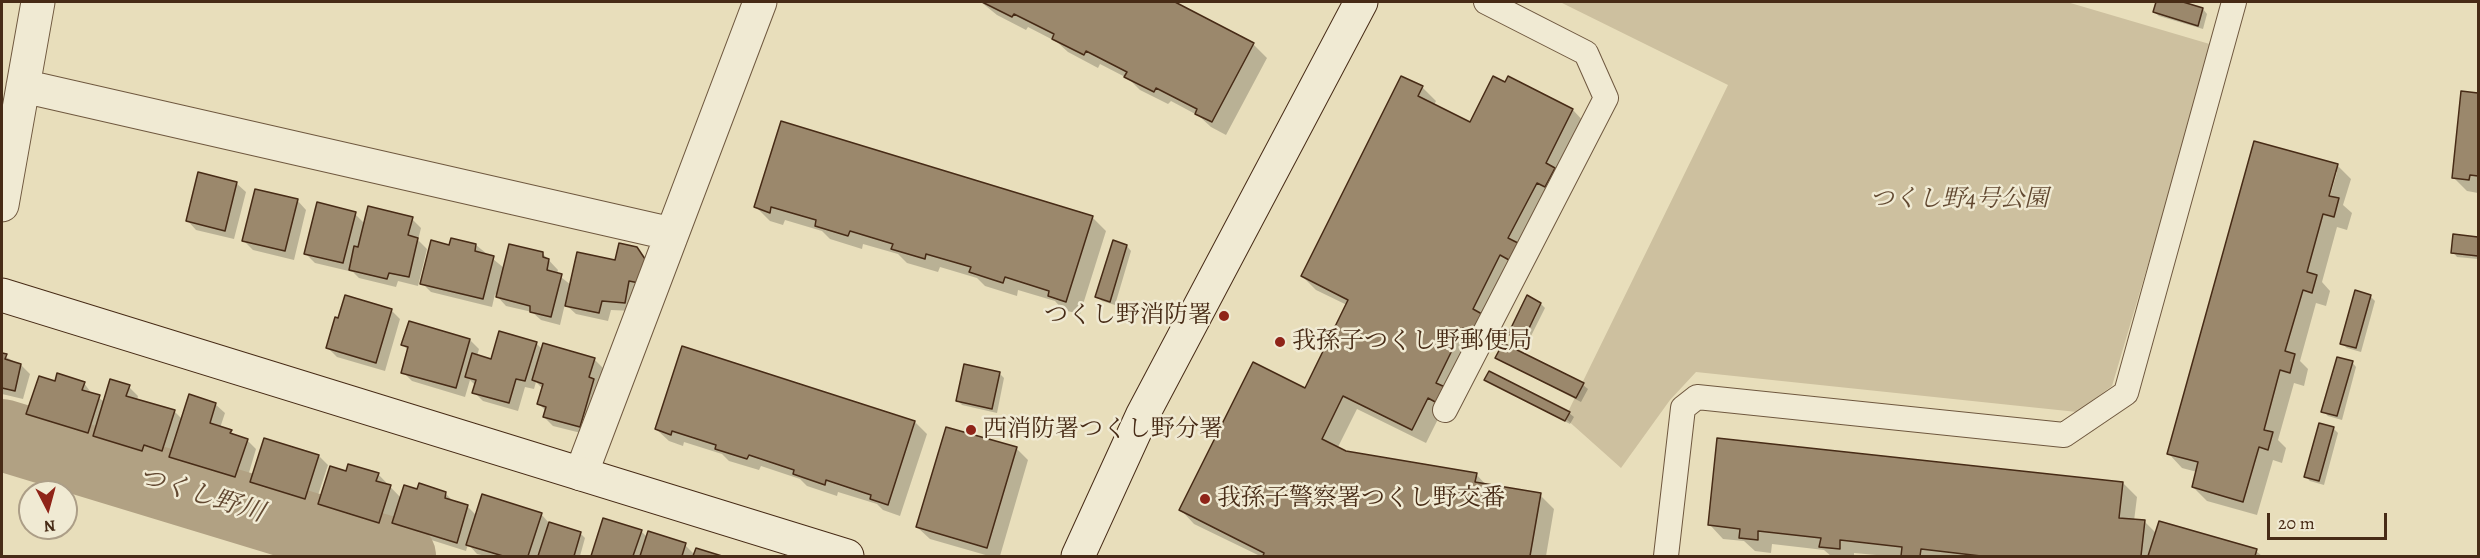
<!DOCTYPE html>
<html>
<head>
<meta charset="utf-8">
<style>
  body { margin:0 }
  #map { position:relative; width:2480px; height:558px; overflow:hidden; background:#e8debb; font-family:Alegreya,serif }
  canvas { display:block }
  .frame { position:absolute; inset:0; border:3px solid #472b16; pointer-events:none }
  .north { position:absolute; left:18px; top:480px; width:60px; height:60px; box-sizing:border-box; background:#f0ead3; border:2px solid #ac9e87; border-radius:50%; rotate:174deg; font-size:16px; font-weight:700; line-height:24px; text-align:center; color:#472b16 }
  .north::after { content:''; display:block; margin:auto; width:21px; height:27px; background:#8f2418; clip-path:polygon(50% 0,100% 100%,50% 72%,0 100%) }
  .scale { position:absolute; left:2267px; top:513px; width:120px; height:27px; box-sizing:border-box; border:3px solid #472b16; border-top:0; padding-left:8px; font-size:18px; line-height:21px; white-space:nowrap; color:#472b16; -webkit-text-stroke:4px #f0ead3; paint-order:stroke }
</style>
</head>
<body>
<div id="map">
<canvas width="2480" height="558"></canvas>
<div class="frame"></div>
<div class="north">N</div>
<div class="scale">20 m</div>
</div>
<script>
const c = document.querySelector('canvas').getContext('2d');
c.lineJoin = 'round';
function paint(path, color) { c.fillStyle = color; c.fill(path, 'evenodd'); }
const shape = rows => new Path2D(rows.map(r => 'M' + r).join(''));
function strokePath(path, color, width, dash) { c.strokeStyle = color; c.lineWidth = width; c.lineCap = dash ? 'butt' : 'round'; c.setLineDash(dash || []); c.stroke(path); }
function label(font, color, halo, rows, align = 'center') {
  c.font = font + ' Alegreya,"Noto Serif JP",serif'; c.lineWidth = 5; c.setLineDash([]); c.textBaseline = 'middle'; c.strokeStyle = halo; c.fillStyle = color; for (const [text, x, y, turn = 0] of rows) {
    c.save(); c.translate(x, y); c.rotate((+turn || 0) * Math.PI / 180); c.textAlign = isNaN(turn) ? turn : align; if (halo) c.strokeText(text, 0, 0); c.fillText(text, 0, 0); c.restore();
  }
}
const green = shape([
  [1560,2,2067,2,2213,45,2112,386,2077,412,1696,372,1670,400,1621,468,1565,418,1728,85]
]);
const shadow = shape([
  [981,2,1171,2,1253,44,1267,58,1226,135,1211,127,1199,116,1171,101,1168,104,1140,90,1129,79,1100,64,1098,68,1068,52,1057,42,1028,27,1026,30,997,15],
  [2157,2,2177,2,2203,9,2207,14,2203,29,2159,16,2154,12],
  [1508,78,1573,110,1586,124,1426,443,1357,409,1337,449,1345,453,1476,474,1487,486,1540,495,1554,509,1546,556,1260,556,1194,524,1181,510,1305,390,1347,305,1316,290,1302,276,1422,87,1436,101,1434,105,1471,124],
  [2462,93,2478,94,2478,193,2467,191,2453,177],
  [782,123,1092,217,1106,231,1080,314,1063,310,1055,301,1018,290,1017,296,985,286,977,278,940,267,938,272,907,263,898,254,863,244,862,249,830,239,822,231,785,220,783,225,770,221,756,207],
  [2337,165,2351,179,2343,205,2352,213,2347,230,2337,227,2322,282,2330,291,2326,306,2316,303,2300,361,2308,369,2304,386,2294,383,2278,440,2286,448,2282,463,2273,460,2257,515,2207,501,2193,487,2197,472,2182,468,2169,454],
  [2334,172,2337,172,2328,203,2325,202],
  [236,183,246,192,234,239,196,230,187,220],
  [297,200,306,210,294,260,253,250,244,241],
  [355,214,365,224,412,219,421,228,418,240,427,249,418,286,398,281,396,287,359,278,353,272,315,263,306,254],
  [2455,235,2478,238,2478,259,2457,257,2453,252],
  [476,245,504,268,543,254,558,270,557,274,571,285,636,249,646,258,633,311,611,310,608,321,576,314,565,304,560,325,541,320,532,312,506,306,495,294,492,307,431,292,422,283,450,247],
  [1127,246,1131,251,1115,305,1102,301,1097,297],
  [2370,296,2375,301,2361,352,2347,348,2342,344],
  [1541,304,1545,308,1527,344,1515,338,1510,333],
  [391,310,400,319,385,371,337,357,328,348],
  [470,340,479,349,477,356,492,361,536,343,543,350,594,359,603,368,589,435,553,426,544,417,546,411,539,404,543,389,536,382,534,389,525,387,518,411,483,401,474,392,476,386,470,380,465,397,412,381,403,372,408,350,403,345],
  [2,355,21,365,30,374,23,399,2,394],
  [1497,358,1583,385,1588,389,1581,402],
  [2352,362,2356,367,2342,420,2328,416,2323,411],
  [965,366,1000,374,1004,378,997,413,962,405,958,401],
  [1485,380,1569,413,1574,417,1570,424],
  [56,383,84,383,92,394,105,402,129,387,138,396,137,400,174,411,182,419,215,404,225,413,220,428,247,440,256,449,245,486,180,466,172,458,153,454,151,459,104,445,98,439,97,441,37,423,28,414],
  [179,459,243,478,242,481,179,462],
  [915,422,927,434,900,516,883,510,877,504,838,492,837,496,807,486,800,479,761,466,759,470,729,461,722,454,684,442,683,446,669,441,656,429],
  [2320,425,2334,429,2338,433,2324,485,2310,481,2305,476],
  [1016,448,1028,460,1000,556,989,556,930,539,917,527],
  [319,456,328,465,314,507,261,491,252,482],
  [347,473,378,474,401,498,418,491,445,493,455,503,468,507,477,516,541,514,550,524,581,534,585,538,580,556,486,556,477,554,468,544,466,551,403,531,392,520,388,532,329,513,320,504],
  [2123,483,2137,497,2134,521,2145,522,2156,533,2256,551,2262,556,1887,556,1854,553,1854,556,1831,556,1824,550,1772,544,1771,553,1755,551,1744,541,1723,539,1710,525],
  [604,520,641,531,648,538,685,545,695,555,697,550,717,556,593,556]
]);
const river = shape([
  [2,435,400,556]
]);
const building = shape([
  [982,2,1175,2,1254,43,1212,122,1195,114,1197,109,1156,88,1154,92,1124,77,1127,72,1086,51,1084,55,1052,39,1054,34,1014,14,1012,17,982,2],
  [2156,2,2183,2,2203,8,2198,26,2153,12,2156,2],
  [1401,76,1423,86,1418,96,1470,122,1493,76,1505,82,1508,76,1573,109,1546,163,1555,168,1545,187,1537,183,1508,238,1518,243,1509,260,1500,255,1473,309,1482,314,1473,333,1463,328,1436,383,1445,387,1437,403,1428,398,1412,430,1343,396,1322,439,1346,451,1477,473,1475,482,1541,493,1530,556,1263,556,1264,553,1179,510,1253,362,1305,388,1348,300,1301,276,1401,76],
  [2461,91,2478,93,2478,176,2470,175,2469,180,2452,178,2461,91],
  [781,121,1093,216,1066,302,1048,296,1049,291,1005,277,1003,283,969,272,971,267,926,254,925,259,891,249,893,244,850,231,848,236,815,226,816,220,771,207,770,213,754,207,781,121],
  [2254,141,2338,164,2329,196,2339,198,2334,217,2323,214,2307,272,2317,275,2312,293,2303,290,2285,351,2295,354,2290,373,2280,370,2264,430,2273,432,2268,450,2259,447,2243,502,2192,487,2198,462,2167,454,2254,141],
  [198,172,237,182,225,231,186,221,198,172],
  [255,189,298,199,285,251,242,241,255,189],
  [317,202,356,212,343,263,304,254,317,202],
  [368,206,413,217,408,235,418,238,409,277,389,273,387,279,349,270,354,246,358,247,368,206],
  [2453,234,2478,237,2478,256,2451,253,2453,234],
  [451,238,476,244,475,251,494,256,483,299,420,284,431,240,449,245,451,238],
  [1113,240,1127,245,1110,302,1095,297,1113,240],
  [619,243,637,247,645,259,639,283,629,281,625,303,602,301,599,313,565,306,577,252,615,260,619,243],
  [509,244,543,252,543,257,549,259,547,270,562,274,551,317,530,312,530,306,496,297,509,244],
  [2355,290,2371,295,2356,348,2340,344,2355,290],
  [345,295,392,309,376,363,326,348,335,317,338,318,345,295],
  [1527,295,1541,303,1523,341,1508,334,1527,295],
  [409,321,470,339,456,388,401,373,408,347,401,345,409,321],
  [499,331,537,342,525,381,516,379,509,403,472,393,476,380,465,377,472,353,491,359,499,331],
  [543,343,595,358,589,377,594,379,580,427,543,417,546,407,537,404,543,384,532,380,543,343],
  [1503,343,1584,383,1576,398,1495,358,1503,343],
  [682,346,915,421,888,505,870,499,871,495,826,480,825,485,793,474,794,470,749,455,747,459,715,449,716,445,672,431,671,435,655,429,682,346],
  [2,353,7,354,5,359,21,364,15,391,2,388,2,353],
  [2337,357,2353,361,2337,416,2321,412,2337,357],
  [964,364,1000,372,992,409,956,401,964,364],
  [1489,371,1570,412,1565,421,1484,380,1489,371],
  [57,373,85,382,82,390,100,395,88,433,26,414,39,376,55,381,57,373],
  [110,379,130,385,126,396,175,410,162,451,144,445,142,451,93,436,110,379],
  [189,394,216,403,210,423,232,430,230,433,248,439,235,477,169,457,189,394],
  [2319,423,2334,427,2319,481,2304,477,2319,423],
  [946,427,1017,447,987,548,916,527,946,427],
  [264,438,319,455,305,499,250,482,264,438],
  [1717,438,2123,482,2119,518,2145,520,2141,556,1981,556,1921,549,1920,556,1901,556,1902,547,1840,540,1840,549,1819,547,1821,538,1758,531,1758,540,1739,538,1740,529,1708,525,1717,438],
  [348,464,379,473,376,481,391,485,379,523,318,504,330,466,346,471,348,464],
  [419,483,446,492,445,498,468,505,457,543,392,523,404,485,417,489,419,483],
  [482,494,542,513,528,556,503,556,466,545,482,494],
  [603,518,642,530,633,556,591,556,603,518],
  [2159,521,2257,549,2255,556,2148,556,2159,521],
  [549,522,581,532,574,556,538,556,549,522],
  [648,531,686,543,682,556,640,556,648,531],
  [696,548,722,556,693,556,696,548]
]);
const lane = shape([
  [1445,410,1606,98,1586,53,1486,2],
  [1666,556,1683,408,1697,397,2064,435,2126,393,2234,2]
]);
const street = shape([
  [23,86,672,234],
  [2,205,38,2],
  [581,474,760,2]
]);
const secondary = shape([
  [2,295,847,556],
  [1078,556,1142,416,1361,2]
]);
const markers = [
  [1224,316,6,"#8f2418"],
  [1280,342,6,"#8f2418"],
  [971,430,6,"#8f2418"],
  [1205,499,6,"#8f2418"]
];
const parkNames = [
  ["つくし野4号公園",1959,200]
];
const poiNames = [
  ["つくし野消防署",1212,316,"right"],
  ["我孫子つくし野郵便局",1292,342],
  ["西消防署つくし野分署",983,430],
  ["我孫子警察署つくし野交番",1217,499]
];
const waterNames = [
  ["つくし野川",201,496,17]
];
paint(green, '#cdc09f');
paint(shadow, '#0003');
strokePath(river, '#b1a183', 72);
paint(building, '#9b886c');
strokePath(building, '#472b16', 1.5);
strokePath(lane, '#6f583f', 26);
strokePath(street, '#6f583f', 35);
strokePath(secondary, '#472b16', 35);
strokePath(lane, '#f0ead3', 24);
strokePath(street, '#f0ead3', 33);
strokePath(secondary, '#f0ead3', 33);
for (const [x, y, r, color] of markers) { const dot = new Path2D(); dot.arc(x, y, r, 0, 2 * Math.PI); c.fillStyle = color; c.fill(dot); strokePath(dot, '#f0ead3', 2); }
label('italic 24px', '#624931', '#f0ead3', parkNames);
label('24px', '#472b16', '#f0ead3', poiNames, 'left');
label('italic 26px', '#624831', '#f0ead3', waterNames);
</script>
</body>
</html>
